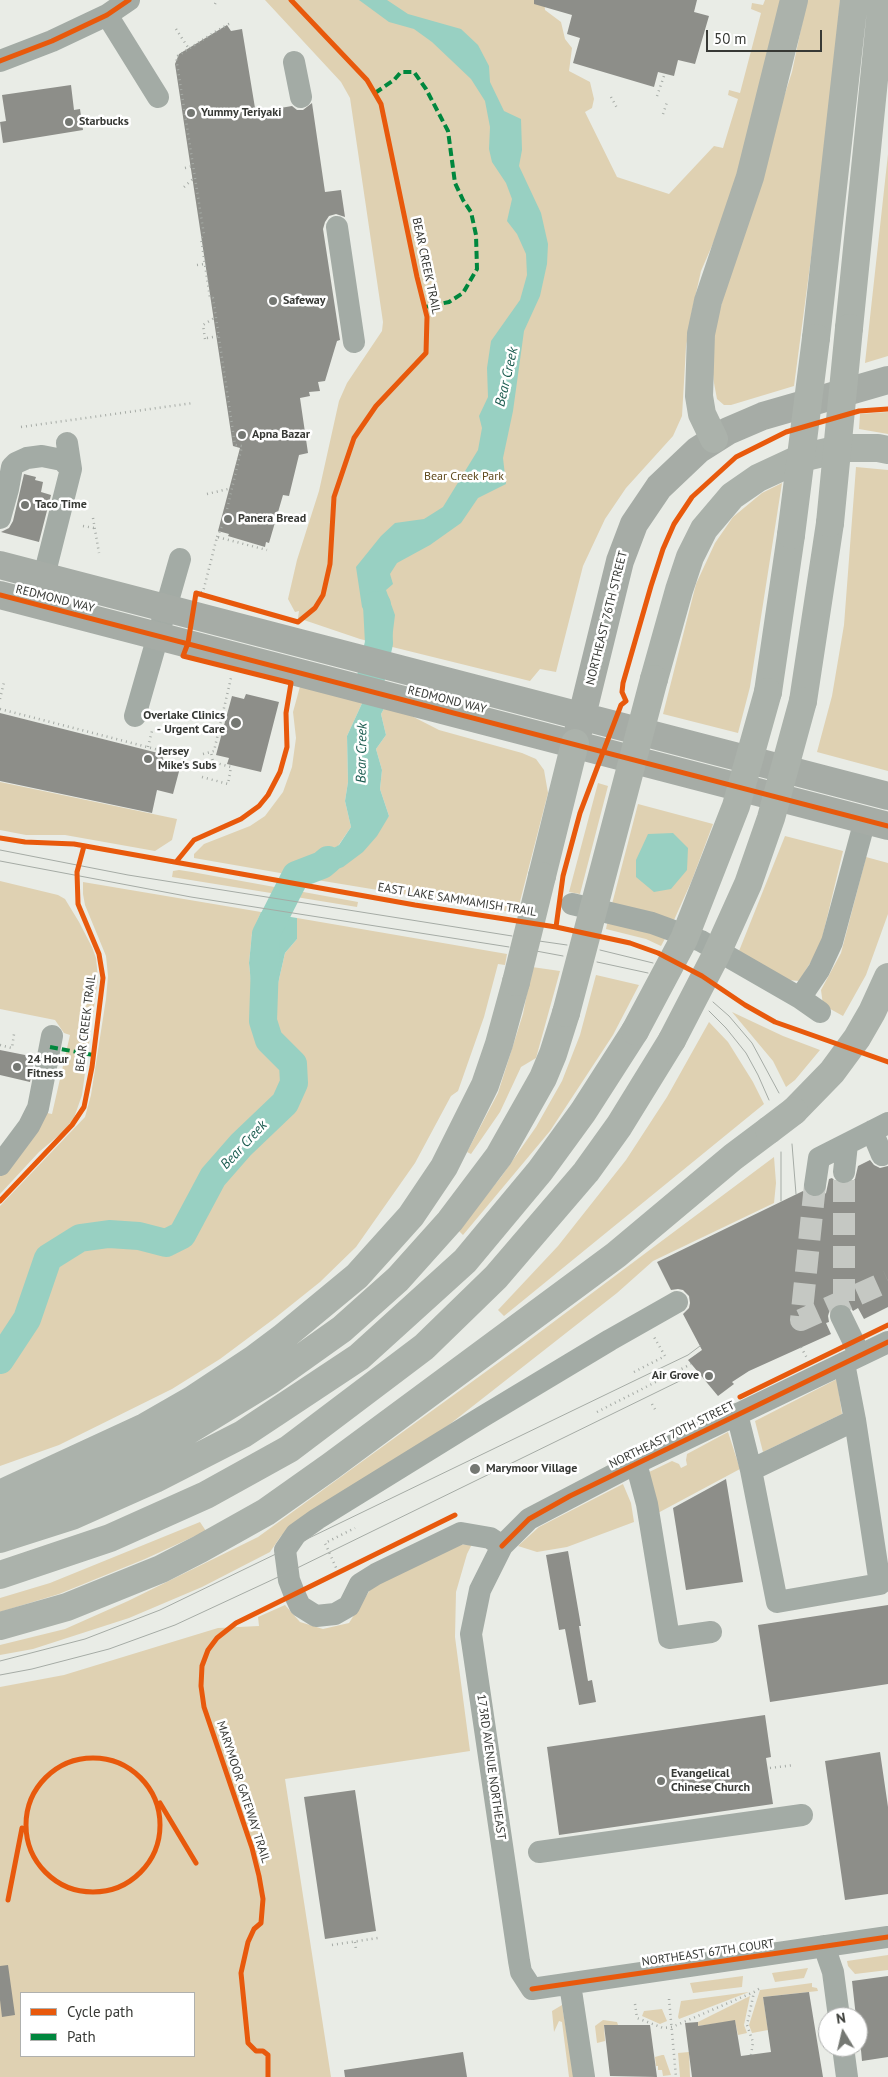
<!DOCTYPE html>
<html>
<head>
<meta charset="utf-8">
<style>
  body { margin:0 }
  #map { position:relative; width:888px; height:2077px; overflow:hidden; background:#e9ece6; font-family:"PT Sans",sans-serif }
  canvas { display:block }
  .legend { position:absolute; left:20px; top:1992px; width:175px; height:65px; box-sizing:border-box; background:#fff; border:1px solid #afb0ae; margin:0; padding:6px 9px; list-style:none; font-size:15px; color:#373935 }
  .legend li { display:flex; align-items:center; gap:10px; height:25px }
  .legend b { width:25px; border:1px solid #afb0ae }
  .north { position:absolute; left:818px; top:2007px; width:50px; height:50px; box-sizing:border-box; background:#fff; border:1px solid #afb0ae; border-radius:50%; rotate:351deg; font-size:14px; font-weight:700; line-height:20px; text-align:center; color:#373935 }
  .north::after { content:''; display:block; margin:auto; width:18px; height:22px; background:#757873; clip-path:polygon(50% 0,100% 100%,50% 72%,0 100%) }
  .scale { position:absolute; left:706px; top:30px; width:116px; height:22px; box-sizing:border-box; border:2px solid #373935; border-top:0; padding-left:6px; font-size:15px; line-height:18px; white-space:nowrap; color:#373935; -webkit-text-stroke:4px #fff; paint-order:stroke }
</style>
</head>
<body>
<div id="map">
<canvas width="888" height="2077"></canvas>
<ul class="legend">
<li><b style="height:6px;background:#e8590c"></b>Cycle path</li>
<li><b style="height:6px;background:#00873e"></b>Path</li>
</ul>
<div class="north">N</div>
<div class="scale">50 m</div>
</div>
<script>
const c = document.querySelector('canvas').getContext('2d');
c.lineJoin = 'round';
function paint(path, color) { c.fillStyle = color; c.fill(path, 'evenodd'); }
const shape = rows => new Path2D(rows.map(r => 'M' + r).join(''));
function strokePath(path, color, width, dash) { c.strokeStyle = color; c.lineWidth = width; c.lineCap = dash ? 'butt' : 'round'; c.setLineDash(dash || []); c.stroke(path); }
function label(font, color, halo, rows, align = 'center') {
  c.font = font + ' "PT Sans",sans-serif'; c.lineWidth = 5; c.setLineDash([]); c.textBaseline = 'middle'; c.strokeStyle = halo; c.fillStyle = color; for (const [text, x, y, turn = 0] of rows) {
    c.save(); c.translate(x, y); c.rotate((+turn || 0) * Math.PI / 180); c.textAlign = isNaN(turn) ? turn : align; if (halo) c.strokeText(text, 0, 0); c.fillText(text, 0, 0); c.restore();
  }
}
const green = shape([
  [265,0,544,0,545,10,561,22,565,39,572,48,569,71,590,82,594,99,592,108,585,112,617,177,669,194,714,146,723,148,738,99,728,95,729,90,740,93,761,13,751,9,752,3,763,5,765,0,784,0,768,77,721,225,701,271,692,311,686,347,682,416,673,436,626,488,605,519,583,566,556,672,540,669,530,681,360,639,298,618,299,611,295,612,288,599,297,560,319,491,339,401,347,383,382,331,383,322,350,98,341,82],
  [807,0,840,0,831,107,794,386,731,405,724,405,717,399,714,383,712,366,715,327,752,195,792,72],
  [888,154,888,356,865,363],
  [888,412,888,434,859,429,860,414],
  [856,467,888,470,888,771,817,752,832,696,844,625],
  [782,483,750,687,738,733,663,714,696,584,715,543,733,517,762,493],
  [301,683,364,699,347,736,348,782,345,801,351,827,338,846,286,874,194,858,194,854,204,844,250,826,265,816,283,792,292,767,296,738,293,712],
  [386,705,394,707,439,730,522,753,536,759,544,770,548,793,517,913,311,879,322,874,389,816,380,789,382,770,376,749,386,735,381,714],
  [0,782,177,819,172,840,155,851,65,835,26,835,0,830],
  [598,783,608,786,580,894,569,892],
  [638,804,713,824,692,880,674,920,612,904],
  [785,836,843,851,820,947,799,981,788,980,739,951],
  [866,857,888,863,888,914,866,975,843,1016,823,1005,821,990,841,953],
  [179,870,192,872,280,888,277,894,172,877,173,871],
  [0,881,58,895,65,899,79,922,92,947,96,958,98,978,82,1095,74,1118,65,1130,39,1152,0,1194,0,1173,42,1112,52,1114,70,1035,64,1033,55,1020,0,1009],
  [83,882,261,912,252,933,249,963,255,1021,271,1014,285,953,297,939,297,918,507,954,505,965,498,964,484,1017,458,1091,451,1096,415,1163,356,1247,320,1282,275,1318,220,1359,172,1389,59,1445,0,1466,0,1206,85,1117,91,1095,106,999,108,976,106,956,85,905,83,894],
  [298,891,358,902,357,907,296,897],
  [608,919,668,933,661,946,646,939,606,929],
  [532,967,560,971,536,1058,521,1067,500,1112,471,1154,467,1152,498,1093,523,1014],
  [596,975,639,985,613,1035,550,1131,463,1235,458,1230,501,1177,536,1127,562,1081,580,1035],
  [732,1012,783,1036,820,1050,795,1080,786,1087,773,1061],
  [709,1022,728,1042,753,1082,764,1104,504,1316,498,1310,558,1246,626,1160,667,1097],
  [774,1157,776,1183,774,1203,653,1261,617,1293,422,1446,281,1536,270,1552,202,1587,129,1618,33,1649,0,1655,0,1645,65,1629,128,1601,258,1537,524,1344],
  [837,1379,842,1414,763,1452,755,1421],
  [728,1432,740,1469,656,1514,645,1474,672,1461,679,1464,681,1468,687,1465,686,1460,687,1454],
  [623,1484,631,1503,634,1522,567,1547,537,1552,518,1546,539,1527],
  [200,1522,206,1531,145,1559,59,1594,0,1612,0,1598,50,1583],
  [472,1544,467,1554,456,1592,455,1637,470,1751,285,1779,331,2077,0,2077,0,1687,64,1675,218,1628,259,1626,258,1617,285,1605,300,1622,323,1629,349,1623,375,1582,454,1545],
  [21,1993,194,1993,194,2056,21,2056],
  [888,1955,888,1970,855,1974,848,1966,847,1961],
  [808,1968,804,1978,775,1982,772,1973],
  [743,1976,742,1987,693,1993,690,1983],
  [812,1983,812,1987,817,1988,818,1991,763,1997,768,2030,752,2033,749,2025,760,1990],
  [749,1992,679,2019,678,2017,681,2001],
  [750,1996,744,2025,747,2033,738,2035,735,2021,698,2026,698,2022],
  [562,2005,574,2077,569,2077,562,2022,559,2021,554,2032,552,2011],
  [662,2009,667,2021,660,2024,642,2016,644,2011],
  [603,2020,617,2022,618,2025,604,2025,605,2041,597,2043,595,2026],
  [689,2052,690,2077,680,2077,678,2053],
  [662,2055,664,2055,671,2075,663,2076,662,2070,658,2070,658,2066,656,2066,655,2057]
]);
const water = shape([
  [359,0,387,0,408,14,461,29,478,45,489,66,490,82,504,111,521,119,522,150,519,166,541,213,548,244,547,264,540,296,524,331,513,411,503,458,506,484,478,498,461,523,430,545,397,563,390,574,393,584,386,590,395,615,391,647,376,643,372,624,362,607,356,567,381,536,395,523,424,519,443,507,478,450,482,428,479,416,488,397,487,368,491,341,520,300,527,275,526,254,517,234,507,221,512,199,506,183,492,162,489,149,490,127,485,101,471,79,432,42,414,29,389,22],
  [364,699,386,705,381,714,386,735,376,749,382,770,380,789,389,816,377,836,363,852,343,867,311,879,286,874,339,845,351,827,345,801,348,782,347,736],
  [673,833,688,848,687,870,671,889,654,892,636,877,636,860,648,834],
  [261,912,297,918,297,939,285,953,271,1014,255,1021,249,963,252,933]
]);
const river = shape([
  [369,686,379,643,377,605],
  [0,1360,27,1319,48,1258,80,1238,109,1234,139,1236,166,1243,182,1235,213,1177,241,1145,285,1103,294,1083,293,1064,269,1040,263,1021,266,934,296,875,322,865,328,860]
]);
const building = shape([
  [534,0,697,0,694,12,709,16,695,64,678,60,674,76,658,72,654,87,573,63,580,38,567,34,572,15,534,4],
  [227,25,231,31,242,29,255,108,262,107,263,111,292,106,297,110,303,110,312,103,325,192,341,190,345,217,336,214,329,216,325,222,323,229,340,340,337,341,325,381,318,382,320,391,309,392,310,396,300,398,308,453,299,455,289,496,283,495,269,543,266,542,265,547,228,536,229,534,218,531,240,448,233,446,175,64,179,54],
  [71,85,74,110,80,109,83,130,3,143,0,122,6,121,2,95],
  [24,474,36,477,35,480,43,482,41,492,51,495,39,542,1,532,9,528,13,521],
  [246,694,279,702,261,772,227,764,229,758,216,755,232,696,244,699],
  [0,713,162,754,163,759,181,764,173,794,157,790,152,813,0,781],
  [0,1050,35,1057,30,1082,0,1075],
  [870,1160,874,1165,880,1168,888,1166,888,1307,864,1319,858,1308,853,1311,849,1305,842,1303,835,1304,830,1309,828,1316,829,1322,826,1323,831,1334,749,1371,732,1382,734,1384,718,1396,688,1360,702,1350,683,1314,689,1308,690,1303,689,1296,683,1290,678,1289,671,1290,657,1262,803,1191,807,1196,813,1198,820,1197,826,1193,829,1179,832,1178,836,1182,842,1185,850,1184,855,1179,858,1166],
  [726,1479,743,1582,686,1590,673,1508],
  [568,1551,581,1626,579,1626,588,1681,592,1680,596,1702,579,1705,565,1629,559,1630,546,1555],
  [888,1605,888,1684,770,1702,758,1625],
  [765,1715,771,1757,766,1758,773,1804,559,1835,547,1747],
  [880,1752,888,1807,888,1894,845,1900,825,1761],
  [355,1790,376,1931,325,1939,304,1797],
  [8,1965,15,2015,2,2017,0,2000,0,1966],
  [888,1976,888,2057,862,2061,858,2017,856,2017,852,1981],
  [809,1992,823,2077,692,2077,685,2023,698,2022,698,2026,735,2020,741,2056,771,2052,763,1997],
  [604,2025,650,2025,657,2077,610,2076],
  [463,2052,467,2077,345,2077,344,2070]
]);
const minorTunnel = shape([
  [815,1185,801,1320,888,1281],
  [844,1301,844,1172]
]);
const path = shape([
  [215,4,217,0],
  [176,29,189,49],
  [657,96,665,73],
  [611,97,617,108],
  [663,114,667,102],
  [185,168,193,166],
  [184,187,193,179],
  [197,265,205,264],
  [207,338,219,336],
  [205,339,203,325,216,317],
  [21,427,193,403],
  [207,494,228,489],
  [93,518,99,553],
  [83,526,94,528],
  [217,537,224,522,242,446,235,445,213,298,210,298,201,238,204,235,176,57,218,30,229,24,231,24],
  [196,593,203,592,217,537,267,550],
  [0,699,4,682],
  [0,709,182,756,186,763,188,761],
  [148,747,152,731],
  [203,754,214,751,231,678],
  [202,777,228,784,231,767,213,762,211,752],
  [0,1045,12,1048,14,1034],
  [801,1347,808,1360],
  [634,1372,665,1356,654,1337],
  [652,1404,656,1411],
  [597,1412,691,1364],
  [338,1572,325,1543,355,1528],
  [770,1768,794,1765],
  [355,1942,356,1950],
  [332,1945,378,1938],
  [669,1999,676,2077],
  [635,2004,637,2018,663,2028,672,2027,754,1992,762,1987],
  [751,2055,753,2042,747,2025,754,1992]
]);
const minor = shape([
  [107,15,158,97],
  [0,61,52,41,107,15,129,0],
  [294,62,301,97],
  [337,227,354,342],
  [0,518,8,489,12,467,16,463,27,458,42,456,62,460,71,469],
  [44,576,71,469,67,443],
  [135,716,180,559],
  [572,904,652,923,701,941,800,998,820,1012],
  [800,998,819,970,832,942,865,820],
  [872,1131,882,1155],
  [0,1165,29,1126,38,1108,52,1036],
  [844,1172,847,1144],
  [815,1185,819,1158,888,1123],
  [841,1316,860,1355],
  [888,1342,636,1463,529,1519,502,1546,480,1590,471,1634,519,1961,521,1972,532,1989,888,1937],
  [737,1414,751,1470,777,1602,880,1584,855,1420,844,1363],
  [636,1463,647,1504,669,1638,711,1632],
  [751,1470,855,1420],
  [502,1546,490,1538,461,1533,376,1574,360,1584,349,1606,335,1614,316,1616,300,1606,294,1593,289,1580,285,1550,296,1534,317,1519,482,1417,610,1340,677,1302],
  [539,1852,802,1815],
  [824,1946,833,1972,839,2017],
  [570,1984,584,2077],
  [843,2047,847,2077]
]);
const major = shape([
  [0,565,888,796],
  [0,595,888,826],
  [578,732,620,561,634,524,659,487,698,450,728,431,763,416,888,380]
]);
const highway = shape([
  [849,328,882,0],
  [816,338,854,0],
  [714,439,702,414,699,396,701,334,708,301,750,177,794,0],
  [654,679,679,590,690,557,704,529,732,496,758,478,801,458,844,448,878,448,888,450],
  [768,692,791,535],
  [803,701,830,523],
  [542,876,575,743],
  [794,1111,832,1072,857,1038,872,1012,888,977],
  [0,1494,145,1427,192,1400,254,1359,282,1338,357,1276,411,1216,444,1167,485,1085,499,1044,516,982],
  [0,1514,77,1485,171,1441,269,1381,342,1329,398,1279,450,1221,499,1156,543,1078,553,1054,566,1013],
  [0,1539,72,1516,155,1479,243,1434,359,1357,465,1261,540,1171,583,1112,635,1031],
  [0,1575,110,1538,206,1495,289,1449,424,1347,496,1277,586,1172,619,1126,672,1040],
  [0,1626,67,1607,161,1569,200,1549,266,1512,331,1466,616,1255,733,1157,769,1130]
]);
const tram = shape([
  [0,850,128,875,512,936],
  [0,861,191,897,509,947],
  [539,941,567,945],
  [600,950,653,963],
  [536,951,563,956],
  [597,962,648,973],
  [713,1002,729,1016,752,1043,779,1093],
  [709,1011,726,1028,746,1053,758,1075,769,1100],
  [792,1144,796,1194],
  [781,1152,781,1201],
  [0,1661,85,1639,160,1610,638,1379,688,1355,700,1346],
  [0,1675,32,1669,109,1649,175,1625,289,1572,698,1372]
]);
const highwayBridge = shape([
  [830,523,849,328],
  [791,535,816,338],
  [516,982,542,876],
  [566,1013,654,679],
  [635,1031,684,939,736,806,768,692],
  [672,1040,716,955,748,884,771,818,803,701],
  [769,1130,794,1111]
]);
const quiet = shape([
  [375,93,394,80,401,72,414,72,426,89,448,131,455,183,463,200,471,212,476,235,477,269,463,293,449,302,425,307],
  [50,1047,93,1055]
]);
const cycleway = shape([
  [0,61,52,41,107,15,129,0],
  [0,595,888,826],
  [0,838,25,842,74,844,415,905,556,927,630,943,658,953,702,976,745,1005,775,1022,888,1062],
  [176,862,194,840,241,819,259,806,268,795,280,772,287,747,286,713,291,683,183,656,188,643,196,593,298,622,315,608,323,595,330,564,334,497,354,438,376,406,426,353,427,317,417,277,381,104,367,80,291,0],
  [556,927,563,876,580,813,621,705,626,701,622,692,623,683,651,586,663,549,674,524,692,497,736,457,786,432,859,411,888,409],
  [0,1201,72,1125,84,1107,92,1067,103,978,99,954,78,904,77,872,84,846],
  [740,1397,888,1325],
  [502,1546,529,1519,570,1496,888,1342],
  '26 1825a67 67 0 1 1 134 0a67 67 0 1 1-134 0Z',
  [160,1803,196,1863],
  [8,1900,22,1828],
  [532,1989,888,1937],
  [268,2077,268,2055,263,2051,256,2051,248,2043,241,1973,248,1942,254,1929,261,1923,263,1899,259,1876,252,1848,204,1707,201,1686,202,1666,208,1650,217,1638,236,1623,455,1515]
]);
const markers = [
  [191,113,5,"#757873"],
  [69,122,5,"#757873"],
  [273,301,5,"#757873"],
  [242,435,5,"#757873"],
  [25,505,5,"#757873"],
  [228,519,5,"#757873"],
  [236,723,6,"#757873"],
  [148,759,5,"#757873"],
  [17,1067,5,"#757873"],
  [709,1376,5,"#757873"],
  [475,1469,6,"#757873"],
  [661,1781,5,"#757873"]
];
const poiNames = [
  ["Yummy Teriyaki",201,113],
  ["Starbucks",79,122],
  ["Safeway",283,301],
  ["Apna Bazar",252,435],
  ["Taco Time",35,505],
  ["Panera Bread",238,519],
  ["Overlake Clinics",225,716,"right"],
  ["- Urgent Care",225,730,"right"],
  ["Jersey",158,752],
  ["Mike's Subs",158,766],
  ["24 Hour",27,1060],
  ["Fitness",27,1074],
  ["Air Grove",699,1376,"right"],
  ["Marymoor Village",486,1469],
  ["Evangelical",671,1774],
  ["Chinese Church",671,1788]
];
const streetNames = [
  ["BEAR CREEK TRAIL",426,266,78],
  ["REDMOND WAY",55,599,14],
  ["NORTHEAST 76TH STREET",607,618,-76],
  ["REDMOND WAY",447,700,14],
  ["EAST LAKE SAMMAMISH TRAIL",457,900,9],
  ["BEAR CREEK TRAIL",86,1023,-83],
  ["NORTHEAST 70TH STREET",672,1435,-26],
  ["173RD AVENUE NORTHEAST",491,1767,82],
  ["MARYMOOR GATEWAY TRAIL",243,1792,72],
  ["NORTHEAST 67TH COURT",708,1953,-8]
];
const parkNames = [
  ["Bear Creek Park",464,477]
];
const waterNames = [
  ["Bear Creek",507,377,-77],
  ["Bear Creek",362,753,-89],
  ["Bear Creek",244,1145,-47]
];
paint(green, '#dfd1b2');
paint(water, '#98d0c2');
strokePath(river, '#98d0c2', 28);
paint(building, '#8d8e89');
strokePath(minorTunnel, '#c5c8c3', 22, [22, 11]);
strokePath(path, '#a6aba6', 2.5, [1, 4]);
strokePath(minor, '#a3aba5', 22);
strokePath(major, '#a6aca6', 28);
strokePath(highway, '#abb2ab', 28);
strokePath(tram, '#a5aba5', 1);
strokePath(highwayBridge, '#abb2ab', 28);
strokePath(quiet, '#00873e', 4, [8, 4]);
strokePath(cycleway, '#e8590c', 5);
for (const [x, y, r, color] of markers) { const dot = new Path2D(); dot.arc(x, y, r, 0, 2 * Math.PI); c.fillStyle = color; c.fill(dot); strokePath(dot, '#fff', 2); }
label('bold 12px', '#373935', '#fff', poiNames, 'left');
label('12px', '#373935', '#fff', streetNames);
label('12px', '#5f4a1d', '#fff', parkNames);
label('italic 14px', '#1c5c50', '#fff', waterNames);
</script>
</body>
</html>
